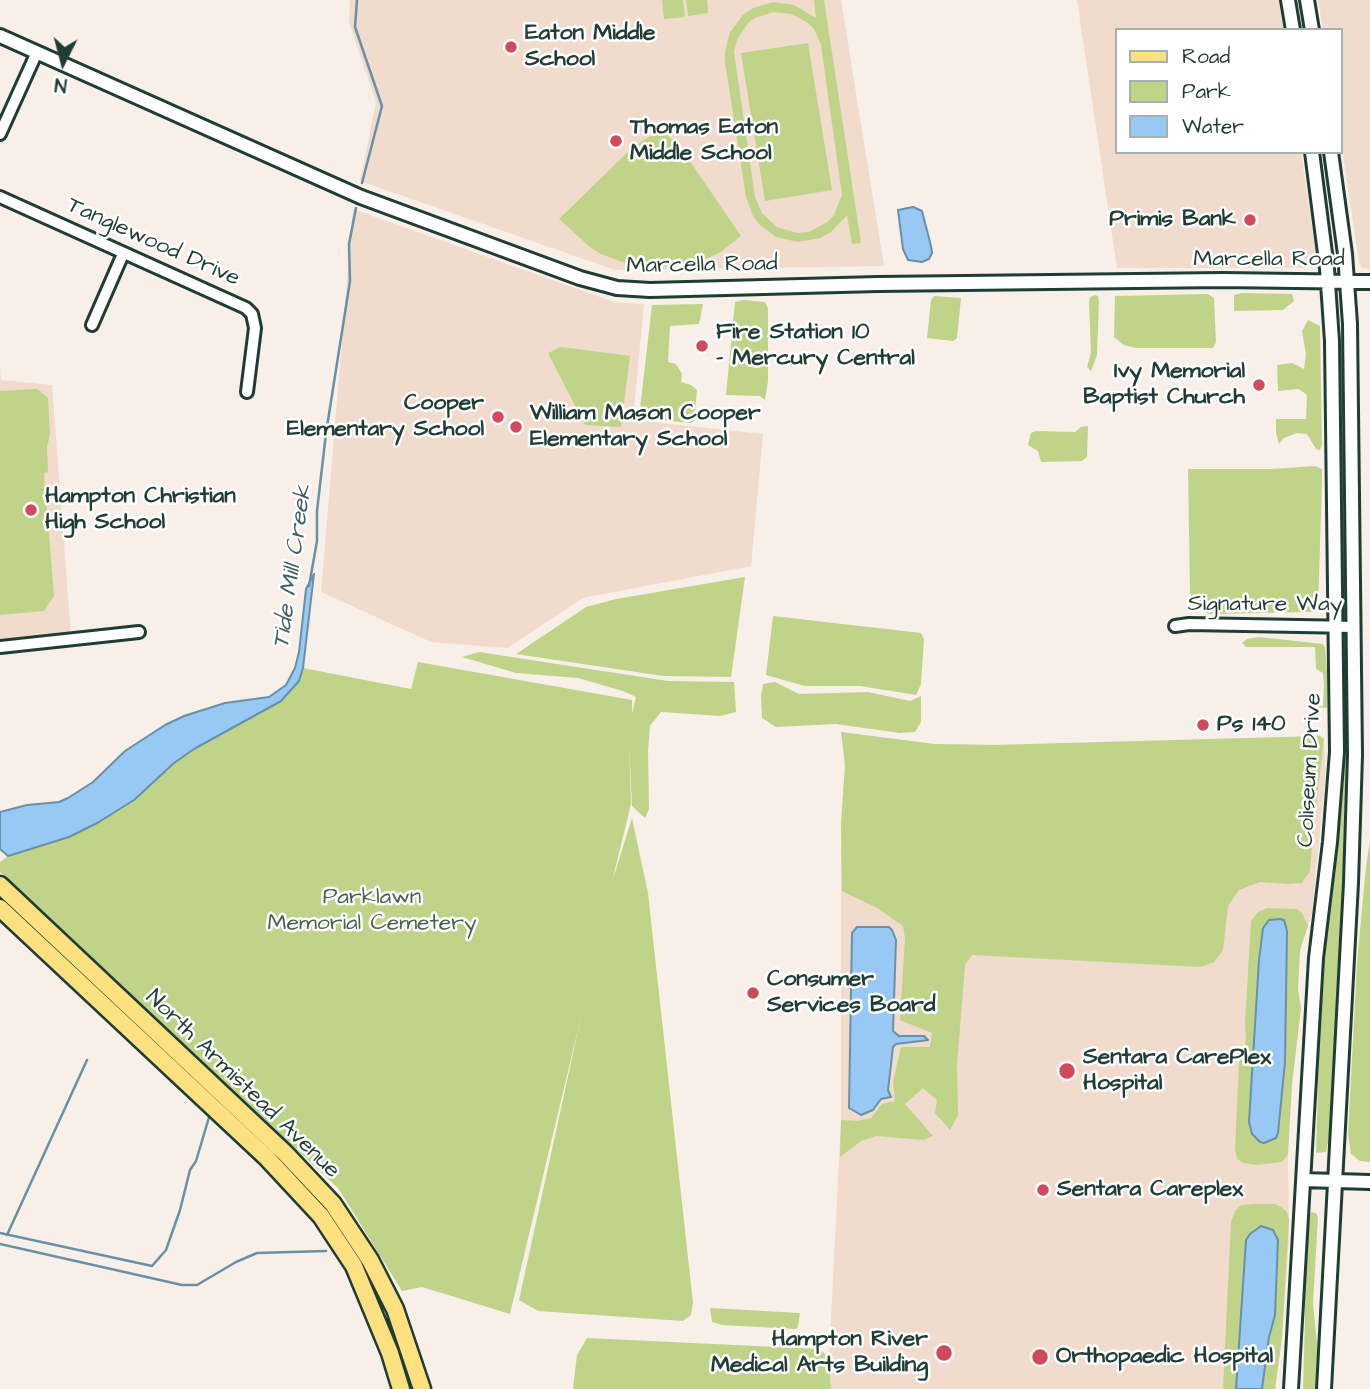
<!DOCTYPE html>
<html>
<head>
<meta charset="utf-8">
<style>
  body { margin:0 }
  #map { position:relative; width:1370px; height:1389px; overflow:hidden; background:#f8efe8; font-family:"Architects Daughter",sans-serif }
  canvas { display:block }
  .legend { position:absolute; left:1115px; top:28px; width:228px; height:126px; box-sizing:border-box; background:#fff; border:2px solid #a5b1ae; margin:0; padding:9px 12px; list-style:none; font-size:21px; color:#1f3d34 }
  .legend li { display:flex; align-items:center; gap:14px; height:35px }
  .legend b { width:35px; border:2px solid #a5b1ae }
  .north { position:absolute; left:28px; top:28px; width:70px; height:70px; -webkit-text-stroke:5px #fff; paint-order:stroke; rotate:186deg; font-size:19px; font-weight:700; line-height:28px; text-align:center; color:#1f3d34 }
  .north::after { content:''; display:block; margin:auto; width:24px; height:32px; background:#1f3d34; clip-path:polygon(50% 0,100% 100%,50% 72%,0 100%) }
</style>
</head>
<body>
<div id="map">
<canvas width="1370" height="1389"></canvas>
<ul class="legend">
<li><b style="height:9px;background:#fde080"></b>Road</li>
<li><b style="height:19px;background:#bfd489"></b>Park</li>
<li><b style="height:19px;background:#98c8f4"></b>Water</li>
</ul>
<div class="north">N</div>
</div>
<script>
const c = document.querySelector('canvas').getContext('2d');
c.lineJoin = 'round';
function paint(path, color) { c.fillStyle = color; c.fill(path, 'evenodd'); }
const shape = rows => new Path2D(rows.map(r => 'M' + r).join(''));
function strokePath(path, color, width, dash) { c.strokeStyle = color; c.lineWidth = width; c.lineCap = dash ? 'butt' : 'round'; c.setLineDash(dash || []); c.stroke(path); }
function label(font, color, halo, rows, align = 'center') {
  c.font = font + ' "Architects Daughter",sans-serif'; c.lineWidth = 5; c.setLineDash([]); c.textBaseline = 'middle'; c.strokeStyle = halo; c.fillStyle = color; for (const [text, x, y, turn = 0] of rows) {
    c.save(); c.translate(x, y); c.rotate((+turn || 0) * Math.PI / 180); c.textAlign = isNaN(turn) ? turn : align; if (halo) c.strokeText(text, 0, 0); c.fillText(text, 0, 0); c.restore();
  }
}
const built = shape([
  [350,0,841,0,884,266,615,270,360,181,376,102,349,22],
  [1077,0,1279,0,1283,30,1116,30,1116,152,1301,152,1316,255,1305,268,1117,268],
  [1318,0,1370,0,1370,269,1362,268,1359,262,1340,135,1340,30,1323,30],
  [353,209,614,302,644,304,633,420,763,434,751,566,583,598,507,648,431,642,321,592],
  [0,367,1,380,52,385,71,636,0,642],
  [841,732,934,744,995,745,1320,736,1324,739,1326,770,1312,913,1300,950,1298,966,1298,990,1301,1008,1292,1084,1288,1154,1289,1239,1282,1337,1275,1389,831,1389,829,1358,841,1120,841,824,845,765]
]);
const green = shape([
  [662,0,683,0,685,17,664,19],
  [686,0,707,0,708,13,688,16],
  [814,0,824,0,861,243,852,244,847,215,831,232,820,238,798,242,776,237,759,224,753,216,746,197,725,62,725,52,730,32,743,15,753,8,773,2,794,5,816,18],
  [773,12,791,14,808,23,814,29,821,45,842,195,834,215,827,222,809,232,797,233,777,227,762,213,755,197,734,52,737,40,748,23,755,18],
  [808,43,832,190,765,201,741,53],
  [659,131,666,133,687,157,741,236,721,252,697,263,657,267,625,263,601,254,590,247,559,219,633,147],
  [1242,293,1292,294,1294,301,1283,310,1234,311,1234,295],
  [1208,294,1214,298,1216,342,1213,348,1136,348,1124,345,1114,337,1115,296],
  [1095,295,1098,296,1099,301,1097,355,1091,371,1087,367,1091,353,1089,302,1090,297],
  [934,296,961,298,957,338,953,341,927,338,931,300],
  [743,300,765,302,768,308,768,381,765,400,760,396,726,395,735,302],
  [703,304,699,324,670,326,668,362,676,364,682,374,681,382,691,385,697,390,694,421,691,423,639,418,652,305],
  [1308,320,1320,326,1322,445,1320,450,1316,449,1307,434,1297,433,1284,438,1279,444,1276,433,1276,419,1306,419,1307,395,1299,389,1278,391,1277,365,1292,363,1304,369,1306,354,1302,331],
  [561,347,630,356,621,427,585,425,548,353],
  [37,389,48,398,50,434,47,447,48,472,44,473,54,596,44,611,0,615,0,391],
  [1088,426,1087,457,1082,461,1041,462,1038,451,1028,445,1031,433,1036,431,1075,432,1081,427],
  [1315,466,1322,469,1322,482,1318,610,1314,612,1208,614,1198,608,1190,593,1188,469,1272,469],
  [745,577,731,677,663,676,516,654,586,607,616,599],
  [773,616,921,633,924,639,921,684,916,695,860,686,805,686,766,675],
  [1259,637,1323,644,1325,648,1327,672,1327,708,1316,707,1323,706,1324,684,1323,673,1316,669,1315,647,1246,647,1242,643,1247,639],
  [479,652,668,681,734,682,736,712,720,716,661,712,650,726,648,751,649,809,645,818,632,806,629,742,631,804,612,882,632,818,648,893,693,1303,691,1315,683,1321,538,1311,519,1300,581,1017,510,1314,422,1287,402,1291,338,1188,0,872,0,862,8,856,69,837,121,809,174,763,194,749,281,701,299,681,303,668,411,689,418,662,632,700,632,713,636,697,623,691,578,678,516,673,462,657],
  [775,682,799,694,868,692,910,701,921,696,921,722,915,732,900,733,836,724,776,727,762,718,761,696,763,684],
  [1343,701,1348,726,1349,770,1329,1137,1326,1152,1316,1153,1321,981,1343,786],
  [841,732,934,744,995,745,1320,736,1324,739,1314,822,1310,871,1302,883,1288,884,1260,882,1239,890,1228,906,1223,950,1214,962,1200,967,972,955,965,965,957,1065,958,1115,950,1130,935,1113,937,1100,923,1088,905,1104,933,1136,924,1140,876,1136,861,1141,840,1157,841,1120,857,1121,871,1118,882,1104,895,1101,893,1082,901,1047,930,1047,932,1033,900,1020,905,938,903,926,877,908,842,891,841,824,845,765],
  [1370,841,1370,1162,1360,1161,1351,1154,1348,1135,1357,963,1366,866],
  [1267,908,1297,909,1302,913,1308,926,1300,950,1298,990,1301,1008,1292,1084,1288,1154,1282,1162,1256,1165,1244,1163,1237,1159,1235,1149,1239,1064,1246,1040,1245,1023,1251,921,1258,912],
  [1287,931,1285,1062,1280,1123,1249,1122,1257,994],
  [1255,1204,1275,1204,1281,1207,1287,1212,1289,1220,1282,1337,1275,1389,1262,1389,1269,1337,1275,1315,1278,1254,1246,1240,1236,1389,1223,1389,1231,1222,1235,1211,1241,1205],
  [1311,1212,1316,1213,1318,1217,1313,1304,1319,1363,1318,1389,1303,1389,1305,1318,1304,1264,1307,1229],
  [710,1308,800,1313,798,1327,796,1329,722,1325,712,1322],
  [587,1338,820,1349,829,1358,831,1389,573,1389,577,1355]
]);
const water = shape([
  [913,207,922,211,931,246,932,253,929,259,922,262,908,260,903,249,898,210,913,207],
  [314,574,303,668,299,681,281,701,194,749,174,763,134,800,99,822,69,837,8,856,0,849,0,812,27,805,59,802,68,798,93,782,125,751,165,725,184,716,225,703,269,697,286,685,295,668,299,652,306,589,314,574],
  [1280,919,1284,920,1287,931,1285,1062,1278,1133,1276,1138,1264,1143,1260,1142,1252,1134,1249,1122,1259,960,1263,928,1269,920,1280,919],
  [857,927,889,927,892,930,896,940,893,1031,899,1036,924,1036,928,1040,896,1044,893,1047,888,1090,891,1097,881,1099,873,1110,861,1115,849,1108,852,933,857,927],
  [1261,1226,1273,1230,1278,1240,1275,1315,1269,1337,1262,1389,1236,1389,1246,1240,1250,1234,1261,1226]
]);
const stream = shape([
  [357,0,355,27,382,106,362,183],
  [309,586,317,541,317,511,326,433,350,281,349,244,356,208],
  [0,1233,152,1266,166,1250,180,1210,190,1170,196,1161,210,1114],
  [7,1235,87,1060],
  [0,1244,182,1285,197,1285,236,1262,257,1253,326,1251]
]);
const minor = shape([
  [0,134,37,52],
  [0,197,246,308,252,314,255,328,247,392],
  [92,325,123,254],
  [1175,626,1189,624,1354,627],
  [0,647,139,632]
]);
const tertiary = shape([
  [1288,0,1293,30],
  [1307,0,1312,30],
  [0,36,361,197,580,278,617,288,650,290,878,284,1223,280,1370,282],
  [1303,1180,1370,1182],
  [1291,1389,1316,958,1330,842,1337,752,1332,341,1327,269,1312,152],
  [1324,1389,1351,883,1355,755,1350,324,1345,254,1331,152]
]);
const primary = shape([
  [0,885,285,1153,333,1204,370,1260,395,1309,422,1389],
  [0,908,267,1158,321,1216,354,1266,390,1353,401,1389]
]);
const markers = [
  [511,47,7,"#d1495b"],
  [616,141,7,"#d1495b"],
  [1250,220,7,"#d1495b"],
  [702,346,7,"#d1495b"],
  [1259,385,7,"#d1495b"],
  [498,417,7,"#d1495b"],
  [516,427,7,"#d1495b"],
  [31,510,7,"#d1495b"],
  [1203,725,7,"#d1495b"],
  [753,993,7,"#d1495b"],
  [1067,1071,9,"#d1495b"],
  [1043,1190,7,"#d1495b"],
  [944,1353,9,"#d1495b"],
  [1040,1357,9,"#d1495b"]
];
const poiNames = [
  ["Eaton Middle",525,34],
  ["School",525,60],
  ["Thomas Eaton",630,128],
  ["Middle School",630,154],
  ["Primis Bank",1236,220,"right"],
  ["Fire Station 10",716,333],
  ["- Mercury Central",716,359],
  ["Ivy Memorial",1245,372,"right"],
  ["Baptist Church",1245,398,"right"],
  ["Cooper",484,404,"right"],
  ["Elementary School",484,430,"right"],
  ["William Mason Cooper",530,414],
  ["Elementary School",530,440],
  ["Hampton Christian",45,497],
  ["High School",45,523],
  ["Ps 140",1217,725],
  ["Consumer",767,980],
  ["Services Board",767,1006],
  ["Sentara CarePlex",1083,1058],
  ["Hospital",1083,1084],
  ["Sentara Careplex",1057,1190],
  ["Hampton River",928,1340,"right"],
  ["Medical Arts Building",928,1366,"right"],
  ["Orthopaedic Hospital",1056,1357]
];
const streetNames = [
  ["Tanglewood Drive",153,243,24],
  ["Marcella Road",1269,260],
  ["Marcella Road",702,266,-1],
  ["Signature Way",1265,605],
  ["Coliseum Drive",1311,770,-87],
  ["North Armistead Avenue",242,1085,44]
];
const parkNames = [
  ["Parklawn",372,898],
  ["Memorial Cemetery",372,924]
];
const waterNames = [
  ["Tide Mill Creek",294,567,-82]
];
paint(built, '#f0dbcd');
paint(green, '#bfd489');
paint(water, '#98c8f4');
strokePath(water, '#6890a7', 2);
strokePath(stream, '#6890a7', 2.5);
strokePath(minor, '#1f3d34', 16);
strokePath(tertiary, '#1f3d34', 18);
strokePath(primary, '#1f3d34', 21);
strokePath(minor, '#fff', 10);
strokePath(tertiary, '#fff', 12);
strokePath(primary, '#fde080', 16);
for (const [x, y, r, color] of markers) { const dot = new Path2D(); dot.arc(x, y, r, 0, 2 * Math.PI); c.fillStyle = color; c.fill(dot); strokePath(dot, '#fff', 2.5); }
label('bold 23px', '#1f3d34', '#fff', poiNames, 'left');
label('23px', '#1f3d34', '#fff', streetNames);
label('23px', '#476349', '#fff', parkNames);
label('italic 24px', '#3d6064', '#fff', waterNames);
</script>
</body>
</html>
